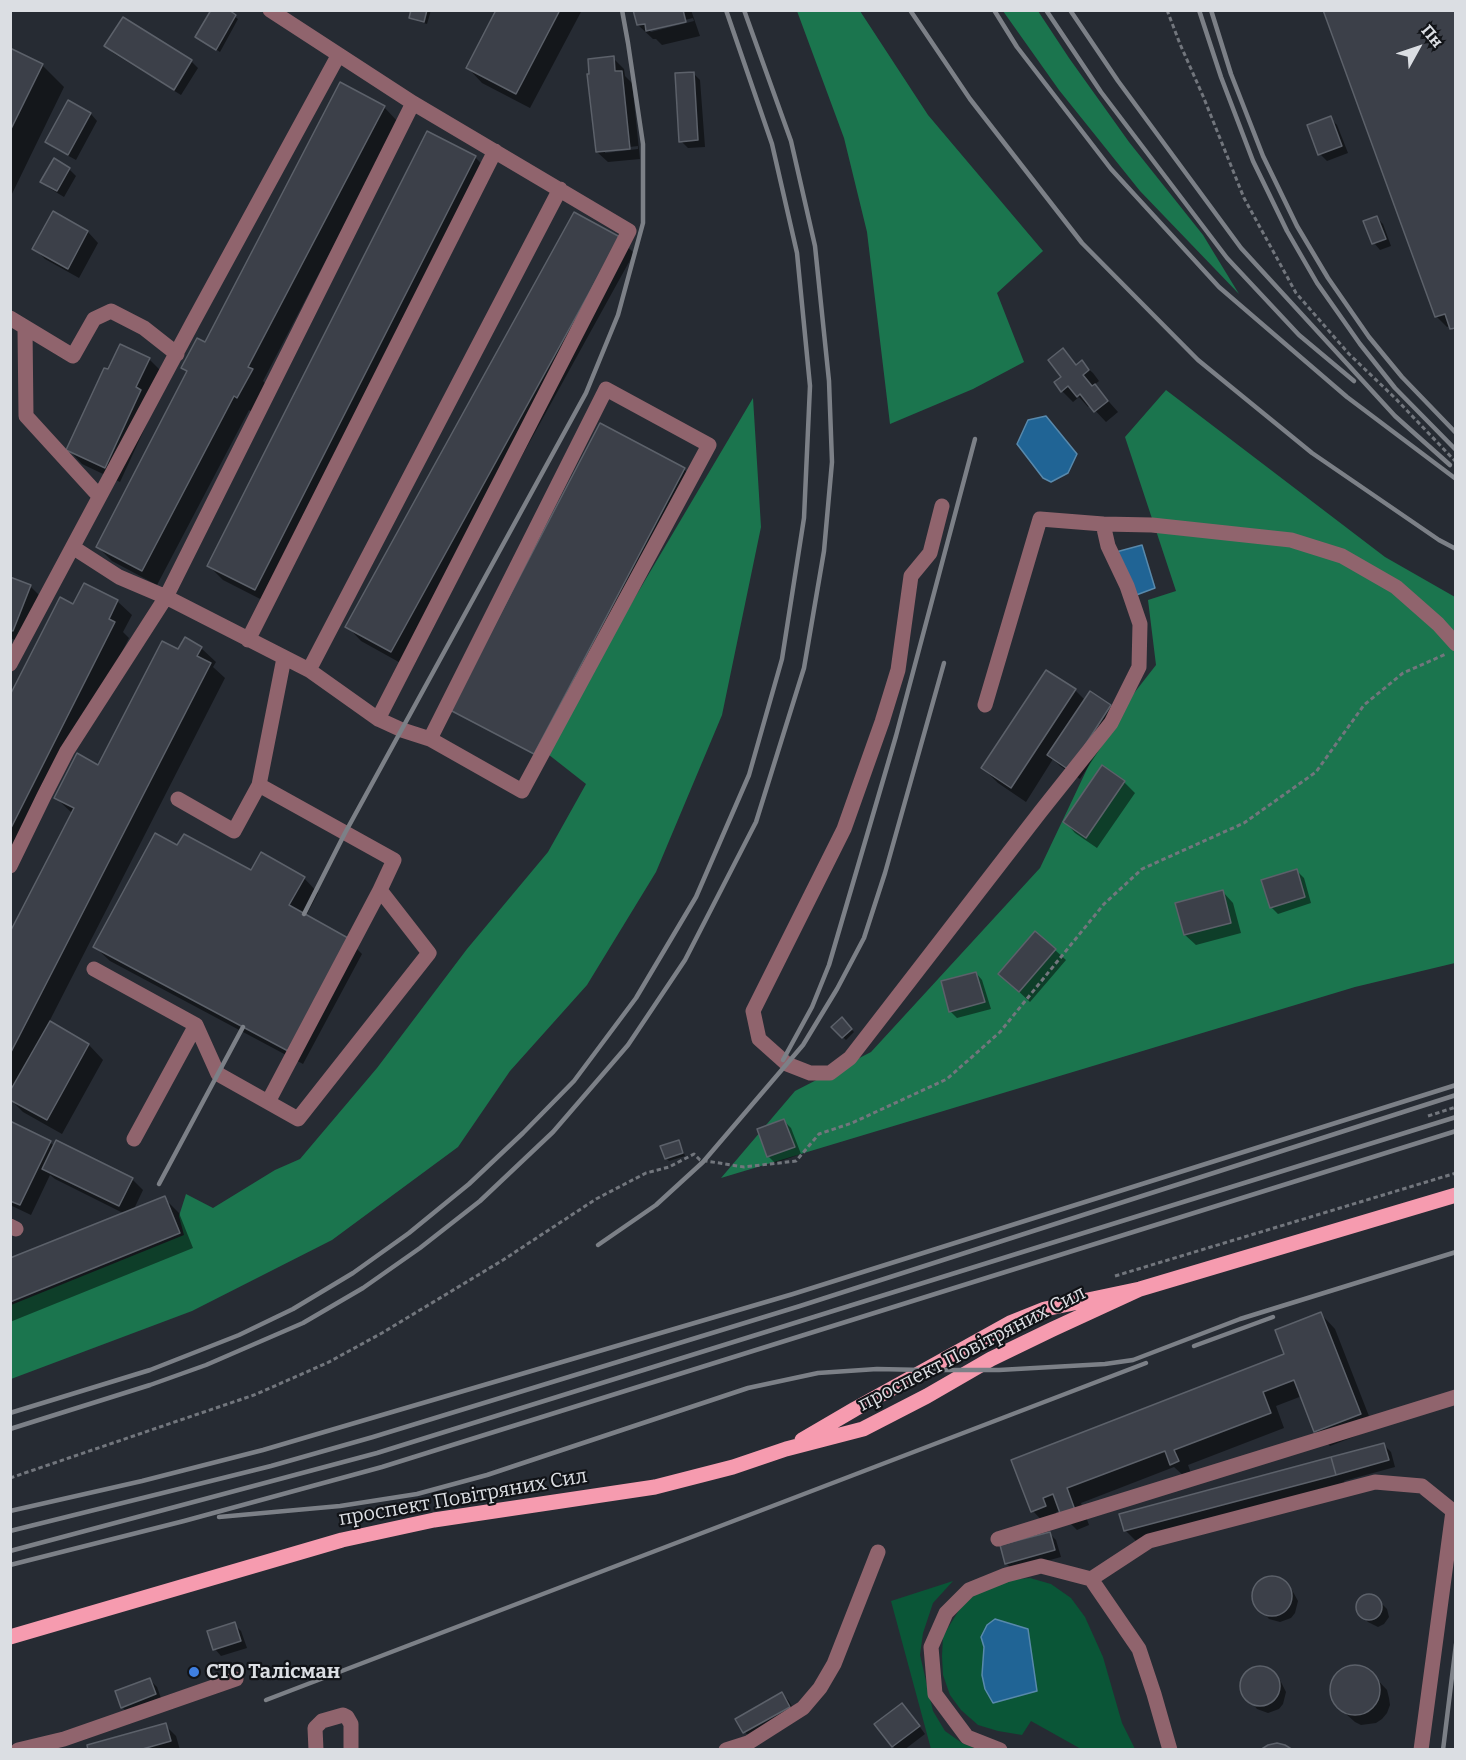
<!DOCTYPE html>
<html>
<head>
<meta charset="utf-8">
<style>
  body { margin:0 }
  #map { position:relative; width:1466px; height:1760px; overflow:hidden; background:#262b33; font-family:Bitter,serif }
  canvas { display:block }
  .frame { position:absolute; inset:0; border:12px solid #dbdee3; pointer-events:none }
  .north { position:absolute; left:1388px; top:18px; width:60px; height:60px; -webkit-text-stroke:4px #111317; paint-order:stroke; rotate:50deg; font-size:16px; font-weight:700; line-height:24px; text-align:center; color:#dbdee3 }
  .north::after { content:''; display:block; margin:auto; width:21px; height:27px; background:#dbdee3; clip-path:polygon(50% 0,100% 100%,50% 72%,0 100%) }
</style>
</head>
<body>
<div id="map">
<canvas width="1466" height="1760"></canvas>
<div class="frame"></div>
<div class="north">Пн</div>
</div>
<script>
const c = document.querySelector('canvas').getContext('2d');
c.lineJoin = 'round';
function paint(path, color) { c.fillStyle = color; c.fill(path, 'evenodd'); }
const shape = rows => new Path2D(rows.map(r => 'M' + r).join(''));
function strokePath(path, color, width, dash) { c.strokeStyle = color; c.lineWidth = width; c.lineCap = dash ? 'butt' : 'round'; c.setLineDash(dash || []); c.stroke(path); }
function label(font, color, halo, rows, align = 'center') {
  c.font = font + ' Bitter,serif'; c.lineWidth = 4.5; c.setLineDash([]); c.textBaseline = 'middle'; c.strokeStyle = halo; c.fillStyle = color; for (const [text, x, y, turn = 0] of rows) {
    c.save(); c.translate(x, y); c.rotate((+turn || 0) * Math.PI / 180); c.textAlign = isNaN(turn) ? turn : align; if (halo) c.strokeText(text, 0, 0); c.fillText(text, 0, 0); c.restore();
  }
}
const green = shape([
  [1030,1578,1051,1584,1071,1598,1085,1617,1103,1657,1122,1723,1135,1749,1081,1749,1031,1721,1022,1735,998,1731,978,1725,961,1710,950,1695,943,1675,942,1656,943,1636,959,1610,974,1595,1005,1580],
  [953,1581,933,1603,923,1633,920,1655,933,1711,945,1731,962,1743,977,1749,931,1749,891,1601]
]);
const forest = shape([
  [797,11,860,11,928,115,1043,251,997,293,1024,362,973,389,890,424,867,232,844,138],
  [1003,11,1038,11,1069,58,1129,142,1203,235,1239,294,1140,191,1059,90],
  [1166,390,1385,557,1455,597,1455,963,1355,987,721,1178,795,1091,871,1052,1040,868,1106,729,1156,665,1148,600,1176,591,1125,437],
  [753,398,761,527,722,715,656,872,587,985,510,1071,458,1147,332,1240,192,1311,11,1379,11,1305,184,1235,179,1216,186,1194,213,1208,275,1170,300,1159,377,1068,467,949,548,852,586,784,544,751]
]);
const water = shape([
  [1046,416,1077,454,1068,473,1051,482,1043,478,1017,444,1028,420,1046,416],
  [1142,545,1155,588,1131,597,1116,552,1142,545],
  [995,1619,1028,1629,1037,1691,993,1703,985,1689,982,1675,984,1647,981,1637,987,1625,995,1619]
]);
const shadow = shape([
  [226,10,238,19,220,52,197,37],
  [412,10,431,10,427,24,414,20,411,17],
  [498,10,582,10,530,108,482,83,468,68],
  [635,10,691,10,700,36,662,45,656,39,653,39,638,25],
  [693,18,694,21,651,32,648,29],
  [1325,10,1456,10,1456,333,1451,326,1447,327,1437,317],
  [106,46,191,61,198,68,181,95,113,53],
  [10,49,42,65,64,87,10,198],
  [613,58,624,69,625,76,632,83,640,159,608,162,597,152],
  [638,146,638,149,605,153,605,150],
  [693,73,700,80,705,147,688,148,681,141],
  [68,102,91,114,97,121,76,160,54,148,47,141],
  [384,107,398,122,263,381,266,384,252,412,249,410,157,585,112,561,98,547,188,373,183,368,205,344],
  [1330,118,1337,125,1348,153,1327,161,1320,154],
  [475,157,489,172,270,604,223,580,208,565],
  [69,169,76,176,64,197,49,188,42,181],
  [53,213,88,232,98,243,79,278,45,259,34,248],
  [1376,217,1383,224,1391,246,1380,250,1374,243],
  [619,239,634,253,406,666,361,641,347,626],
  [1063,350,1078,366,1082,363,1093,373,1099,381,1094,385,1118,412,1106,422,1090,405,1088,407,1079,397,1073,402,1062,391],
  [149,359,163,373,155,406,120,482,82,464,68,449,108,371],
  [684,469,687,472,538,756,454,712,451,709],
  [10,578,30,586,45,601,27,645,10,638],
  [117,601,132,615,123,632,129,638,10,873,10,698,74,606],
  [201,648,216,662,213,667,225,678,49,1022,89,1045,103,1060,62,1134,23,1112,10,1099,10,936,73,814,56,798,99,767,179,651],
  [1075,690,1085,700,1110,706,1121,717,1080,779,1060,766,1053,759,1026,802,998,783,983,768],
  [1102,767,1124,782,1135,793,1097,848,1075,833,1065,822],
  [178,847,252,872,304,878,318,893,306,916,347,939,362,954,303,1064,110,961,95,947],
  [1297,871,1304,878,1311,903,1278,914,1271,907],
  [1223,892,1233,903,1241,933,1196,945,1185,935],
  [1055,950,1066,960,1030,1002,1000,974],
  [976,973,982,980,991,1009,957,1018,950,1011],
  [842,1020,854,1032,846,1040,833,1027],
  [784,1121,791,1128,801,1154,775,1163,768,1156],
  [10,1123,50,1142,55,1147,132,1179,143,1190,133,1211,164,1198,179,1213,193,1248,10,1322,10,1260,125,1214,55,1179,50,1175,31,1215,10,1205],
  [678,1142,681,1145,685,1156,669,1161,666,1158],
  [1321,1314,1335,1329,1374,1429,1330,1446,1315,1431,1302,1396,1276,1406,1284,1428,1188,1465,1192,1476,1186,1478,1174,1467,1081,1503,1089,1525,1077,1530,1062,1515,1061,1511,1056,1512,1060,1521,1047,1526,1033,1511,1013,1460,1286,1355],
  [1384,1445,1391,1452,1395,1467,1344,1481,1346,1485,1136,1541,1125,1530],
  [1049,1533,1056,1540,1061,1557,1013,1570,1006,1563],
  [1273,1577,1284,1582,1292,1590,1298,1601,1295,1613,1291,1618,1280,1622,1269,1619,1254,1602,1253,1596,1254,1591,1261,1581],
  [1370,1595,1377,1599,1387,1609,1389,1617,1384,1624,1378,1627,1368,1622,1360,1614,1358,1607,1362,1598],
  [234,1624,241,1631,247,1648,221,1656,215,1649],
  [1355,1667,1363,1668,1370,1672,1387,1690,1389,1698,1390,1705,1387,1713,1382,1719,1376,1723,1361,1725,1355,1722,1337,1706,1333,1699,1332,1685,1335,1678,1347,1668],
  [1261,1668,1272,1673,1280,1680,1286,1692,1283,1704,1279,1709,1268,1713,1257,1709,1243,1692,1242,1681,1249,1672],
  [150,1680,157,1687,162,1701,129,1714,122,1707],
  [782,1694,789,1701,796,1714,751,1739,745,1732,737,1719],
  [909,1712,925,1734,904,1750,896,1750,893,1746],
  [165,1725,176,1736,180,1750,90,1750]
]);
const building = shape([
  [211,10,229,10,236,15,216,50,195,37,211,10],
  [411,10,427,10,424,22,409,18,411,10],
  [496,10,560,10,516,94,466,68,496,10],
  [633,10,683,10,686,22,646,31,645,24,637,25,633,10],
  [1323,10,1456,10,1456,328,1450,329,1445,314,1435,317,1323,10],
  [123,17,192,60,174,90,104,46,123,17],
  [10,48,43,64,10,131,10,48],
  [614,56,615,71,622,71,630,149,596,152,587,74,589,74,588,59,614,56],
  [694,72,698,140,679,142,675,73,694,72],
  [340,82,385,106,248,367,253,369,237,398,234,396,142,571,96,547,187,371,181,368,197,338,205,342,340,82],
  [68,100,91,113,68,155,45,142,68,100],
  [1331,116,1342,146,1318,155,1307,125,1331,116],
  [427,131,476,156,255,590,207,566,427,131],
  [54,158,70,168,57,191,40,182,54,158],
  [53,211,88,231,68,269,32,249,53,211],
  [574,212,620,237,391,652,345,627,574,212],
  [1377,216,1386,239,1372,244,1363,221,1377,216],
  [120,344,150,358,136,387,141,390,105,468,66,450,104,368,108,369,120,344],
  [1063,348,1076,365,1082,360,1089,370,1083,375,1092,386,1095,384,1108,401,1094,412,1080,394,1077,397,1068,386,1061,392,1054,382,1061,377,1048,360,1063,348],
  [600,423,685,468,534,754,450,710,600,423],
  [10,577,31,585,13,631,10,630,10,577],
  [84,583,118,600,109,619,115,622,10,830,10,695,60,597,73,604,84,583],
  [185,637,202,647,197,656,211,663,10,1054,10,932,74,808,54,798,77,753,98,765,162,641,178,649,185,637],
  [1046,670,1076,689,1011,788,981,768,1046,670],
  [1090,691,1111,705,1069,770,1047,755,1090,691],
  [1102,765,1125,781,1086,838,1063,822,1102,765],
  [155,833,177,845,184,834,251,870,261,852,305,877,289,905,348,938,288,1051,93,947,155,833],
  [1297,869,1305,897,1270,908,1261,880,1297,869],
  [1223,890,1231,923,1184,935,1175,903,1223,890],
  [1035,931,1056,949,1019,992,998,974,1035,931],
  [976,972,985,1002,949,1012,941,981,976,972],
  [842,1017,852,1029,842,1038,831,1027,842,1017],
  [50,1021,89,1044,47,1120,10,1100,10,1091,50,1021],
  [784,1119,795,1147,767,1157,757,1129,784,1119],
  [10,1121,51,1141,20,1205,10,1201,10,1121],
  [56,1140,133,1178,119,1206,42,1169,56,1140],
  [679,1140,683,1153,665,1159,660,1146,679,1140],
  [165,1196,180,1233,10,1302,10,1258,165,1196],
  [1321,1312,1361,1414,1314,1432,1294,1380,1263,1392,1271,1413,1174,1450,1179,1461,1170,1465,1165,1451,1067,1488,1075,1510,1061,1516,1053,1494,1043,1498,1046,1506,1031,1512,1011,1460,1284,1354,1275,1330,1321,1312],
  [1384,1443,1389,1460,1336,1475,1331,1457,1384,1443],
  [1331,1457,1336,1475,1124,1531,1119,1514,1331,1457],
  [1050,1532,1055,1550,1005,1564,1000,1545,1050,1532],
  '1252 1596a20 20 0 1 1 40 0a20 20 0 1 1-40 0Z',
  '1356 1607a13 13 0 1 1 26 0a13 13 0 1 1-26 0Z',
  [235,1622,241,1641,213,1650,207,1631,235,1622],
  '1330 1690a25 25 0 1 1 50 0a25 25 0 1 1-50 0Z',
  '1240 1686a20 20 0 1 1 40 0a20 20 0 1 1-40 0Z',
  [150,1678,156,1694,121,1708,115,1691,150,1678],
  [782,1692,790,1707,743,1733,735,1719,782,1692],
  [902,1703,920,1726,892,1747,874,1724,902,1703],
  [166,1723,171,1741,139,1750,88,1750,87,1745,166,1723],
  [1277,1743,1285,1745,1293,1750,1260,1750,1268,1745,1277,1743]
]);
const path = shape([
  [1167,10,1180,44,1203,96,1244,198,1296,293,1349,354,1395,398,1456,462],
  [1428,1116,1456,1107],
  [1115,1276,1456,1173],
  [10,1478,254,1395,327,1363,382,1333,503,1260,596,1199,646,1173,669,1167,694,1154,700,1160,744,1167,796,1161,819,1134,852,1123,947,1079,1000,1032,1104,904,1142,869,1244,823,1316,772,1364,705,1403,673,1446,654]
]);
const minor = shape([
  [270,10,413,103,629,231,378,719],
  [10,318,73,356,94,319,111,311,144,328,177,354],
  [25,328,26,416,99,496],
  [942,506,930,553,911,576,898,670,882,722,844,829,753,1011,759,1039,787,1064,810,1073,830,1073,850,1058,1041,811,1111,723,1139,667,1140,624,1127,586,1108,546,1103,524,1152,525,1291,540,1342,556,1396,587,1438,624,1456,644],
  [74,548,119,577,166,597,309,670,378,719,402,730,430,739,522,791,709,445,606,389,430,739],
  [248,640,495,151],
  [10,664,193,322,338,56],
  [309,670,560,189],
  [985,705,1040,519,1103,524],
  [178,799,234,831,259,785],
  [10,866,44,796,67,751,166,597,413,103],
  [94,969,196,1025,218,1074,298,1119,429,953,380,890,394,860,259,785,284,658],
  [268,1102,380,890],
  [134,1139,196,1025],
  [10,1226,16,1229],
  [998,1539,1456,1397],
  [1091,1579,1149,1541,1375,1482,1422,1486,1453,1511,1421,1750],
  [18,1750,64,1739,236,1679],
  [316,1750,315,1728,322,1721,343,1715,347,1717,351,1724,351,1750],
  [726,1750,748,1743,803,1708,820,1688,834,1664,878,1552],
  [1000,1750,967,1737,935,1694,931,1647,946,1613,969,1590,1006,1575,1041,1566,1091,1579,1139,1649,1154,1694,1170,1750]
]);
const major = shape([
  [802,1440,855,1409,1010,1323,1045,1309,1140,1289,1456,1195],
  [10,1637,342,1540,434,1520,655,1487,733,1467,786,1449,863,1429,927,1396,991,1359,1053,1329,1140,1289]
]);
const rail = shape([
  [910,10,970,99,1082,243,1198,360,1312,453,1439,540,1456,549],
  [994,10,1017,47,1111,169,1219,287,1347,397,1456,479],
  [1046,10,1101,92,1227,258,1299,335,1354,381],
  [1070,10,1118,81,1241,248,1395,416,1450,465],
  [1199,10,1221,77,1253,161,1287,231,1317,283,1360,344,1395,388,1456,450],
  [1211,10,1231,74,1263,156,1297,226,1328,278,1369,337,1402,377,1456,433],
  [304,914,345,833,586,393,618,315,643,223,643,144,628,43,622,10],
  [783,1060,812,1007,829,965,896,736,975,439],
  [159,1184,243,1027],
  [598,1245,656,1205,703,1162,803,1045,837,989,864,938,885,873,944,663],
  [1194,1346,1273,1317],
  [10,1413,150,1370,239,1335,293,1309,353,1273,409,1233,469,1184,523,1133,574,1081,636,998,696,897,749,775,782,659,804,518,810,386,797,253,772,144,726,10],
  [10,1429,150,1385,206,1365,303,1323,363,1288,420,1248,480,1201,553,1132,628,1045,685,960,756,822,804,668,824,551,832,462,829,381,815,246,791,141,744,10],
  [10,1511,142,1481,263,1450,793,1294,1456,1085],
  [219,1517,340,1506,417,1494,487,1475,748,1388,818,1373,877,1369,924,1370,999,1370,1105,1364,1133,1360,1240,1319,1456,1252],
  [10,1531,271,1466,373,1437,800,1306,1456,1095],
  [10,1551,377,1453,1456,1117],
  [10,1565,184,1521,382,1467,1456,1131],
  [266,1700,1146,1363],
  [1443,1750,1456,1644]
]);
const markers = [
  [194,1672,6,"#3f7fe0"]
];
const streetNames = [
  ["проспект Повітряних Сил",972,1349,-27],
  ["проспект Повітряних Сил",463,1498,-10]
];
const poiNames = [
  ["СТО Талісман",206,1672]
];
paint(green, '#0a5637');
paint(forest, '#1b754e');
paint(water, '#206495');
strokePath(water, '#5889ac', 1.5);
paint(shadow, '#0007');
paint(building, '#3c4049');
strokePath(building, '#5c616a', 1.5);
strokePath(path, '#72767d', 3, [4.5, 3]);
strokePath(minor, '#90646d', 15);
strokePath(major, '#f69baf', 15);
strokePath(rail, '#7c8087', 4.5);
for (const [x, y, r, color] of markers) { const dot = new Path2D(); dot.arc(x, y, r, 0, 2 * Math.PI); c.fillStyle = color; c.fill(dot); strokePath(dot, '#111317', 2); }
label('20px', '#dbdee3', '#111317', streetNames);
label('bold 20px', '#dbdee3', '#111317', poiNames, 'left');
</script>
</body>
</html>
